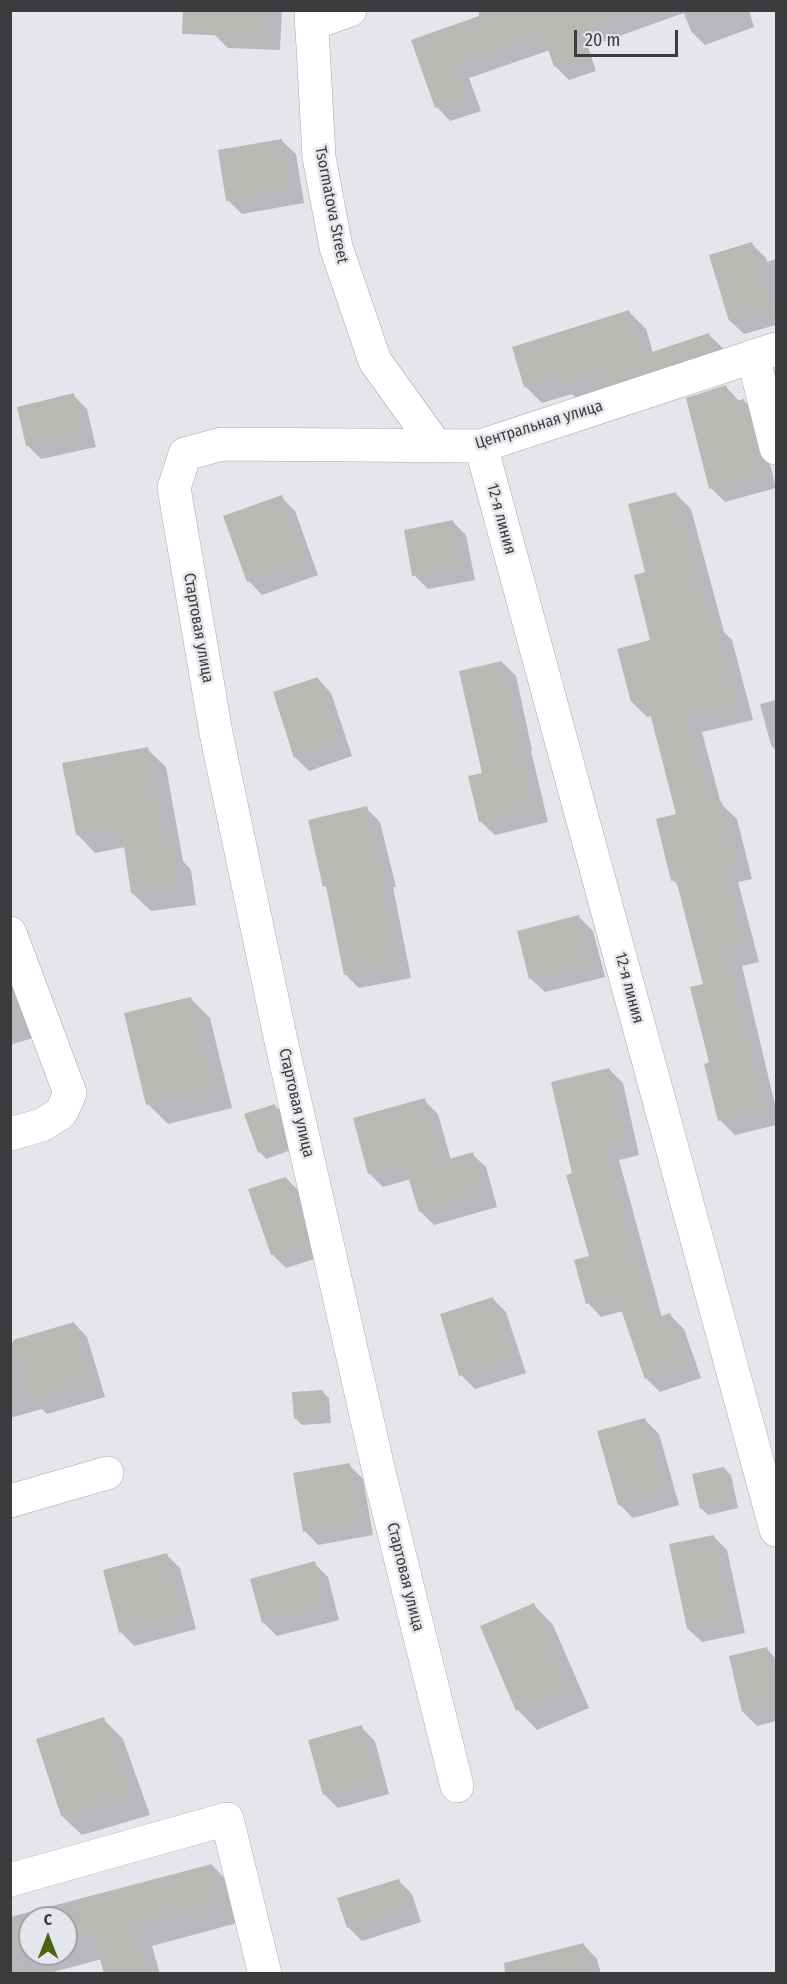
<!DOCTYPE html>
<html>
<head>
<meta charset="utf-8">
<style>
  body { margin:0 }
  #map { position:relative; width:787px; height:1984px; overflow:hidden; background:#e5e6eb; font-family:"Fira Sans Condensed",sans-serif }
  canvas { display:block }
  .frame { position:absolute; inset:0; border:12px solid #3c3c3e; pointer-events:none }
  .north { position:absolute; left:18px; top:1906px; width:60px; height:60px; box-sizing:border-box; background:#e5e6eb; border:2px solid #a1a2a6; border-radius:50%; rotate:0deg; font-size:16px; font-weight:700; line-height:24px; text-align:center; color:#3c3c3e }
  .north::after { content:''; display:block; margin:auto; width:21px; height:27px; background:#4d6311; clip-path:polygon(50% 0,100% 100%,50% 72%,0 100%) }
  .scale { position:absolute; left:574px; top:30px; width:104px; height:27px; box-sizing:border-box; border:3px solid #3c3c3e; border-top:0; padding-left:8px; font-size:18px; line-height:21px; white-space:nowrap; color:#3c3c3e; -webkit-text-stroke:4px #e5e6eb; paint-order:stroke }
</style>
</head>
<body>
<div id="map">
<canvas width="787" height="1984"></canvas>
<div class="frame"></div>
<div class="north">С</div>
<div class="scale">20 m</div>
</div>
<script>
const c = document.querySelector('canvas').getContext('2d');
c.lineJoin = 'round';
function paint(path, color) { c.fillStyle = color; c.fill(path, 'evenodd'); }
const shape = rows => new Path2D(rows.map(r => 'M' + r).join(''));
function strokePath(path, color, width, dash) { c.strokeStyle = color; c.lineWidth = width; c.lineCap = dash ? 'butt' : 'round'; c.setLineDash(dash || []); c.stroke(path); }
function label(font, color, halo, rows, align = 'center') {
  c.font = font + ' "Fira Sans Condensed",sans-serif'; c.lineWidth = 5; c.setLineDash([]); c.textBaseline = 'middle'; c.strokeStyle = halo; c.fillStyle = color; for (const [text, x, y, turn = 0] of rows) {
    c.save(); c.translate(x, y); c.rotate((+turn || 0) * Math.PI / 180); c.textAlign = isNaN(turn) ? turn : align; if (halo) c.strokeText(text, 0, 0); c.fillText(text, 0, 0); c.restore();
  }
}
const shadow = shape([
  [215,10,282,10,280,50,228,48,214,34],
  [479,10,749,10,754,27,705,45,691,31,684,13,588,47,596,71,569,80,556,67,550,50,469,78,481,111,450,121,437,107,413,41,481,17],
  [282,141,296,154,304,203,242,214,228,200],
  [752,244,766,258,767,262,776,259,776,325,744,334,730,321],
  [629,312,646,329,653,353,709,335,726,351,579,400,572,394,542,403,525,386],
  [726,387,740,402,744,401,758,414,776,488,725,502,711,488],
  [73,395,87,409,96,447,41,459,27,445],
  [676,494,691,509,724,632,732,640,753,720,702,732,721,804,737,819,752,879,738,882,759,962,742,966,776,1109,776,1125,735,1135,720,1120,705,985,679,886,673,880,678,815,652,716,647,717,632,702,652,641,647,573],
  [281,497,295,511,318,575,262,595,249,581],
  [453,522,466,535,475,580,428,589,414,575],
  [502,662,516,676,532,750,531,751,548,822,495,835,481,822,470,777,484,774],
  [318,679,331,693,352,756,309,771,295,757],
  [776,700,776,751,771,745,760,704],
  [147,749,166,767,183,861,191,870,196,905,151,911,132,893,125,847,95,853,77,834],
  [366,808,380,822,396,887,393,887,411,978,359,988,346,975,329,890,325,886],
  [579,917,593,931,605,977,545,992,531,979],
  [10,974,36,1037,10,1045],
  [190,998,210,1018,232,1108,168,1124,148,1104],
  [609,1069,623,1083,639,1155,619,1160,662,1318,670,1315,684,1329,701,1378,660,1392,646,1378,623,1311,601,1317,588,1303,591,1257,574,1174],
  [424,1100,438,1114,451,1160,472,1154,486,1167,497,1207,434,1225,420,1211,411,1179,383,1187,369,1173],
  [275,1106,282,1112,291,1150,266,1159,260,1152],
  [286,1178,300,1192,321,1257,286,1268,272,1254],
  [493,1299,506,1312,526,1373,475,1389,461,1375],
  [74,1323,87,1337,105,1397,47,1414,42,1409,10,1418,10,1343],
  [322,1391,329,1398,331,1423,302,1425,296,1419],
  [645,1420,659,1434,679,1505,633,1518,619,1504],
  [349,1465,363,1479,373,1535,318,1545,305,1531],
  [724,1468,731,1475,738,1508,708,1515,701,1508],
  [713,1536,727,1550,745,1633,702,1642,688,1629],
  [166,1554,180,1568,196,1629,134,1646,121,1632],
  [314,1563,328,1577,339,1620,277,1636,263,1622],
  [534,1605,553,1625,589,1708,537,1730,518,1710,482,1627],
  [767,1649,776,1659,776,1721,757,1726,743,1712,731,1657],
  [103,1719,123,1739,150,1815,82,1835,62,1816],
  [361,1727,375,1741,389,1794,338,1808,324,1794],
  [212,1865,231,1885,241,1922,152,1946,160,1974,106,1974,102,1959,46,1974,10,1974,10,1918],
  [30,1918,66,1918,66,1954,30,1954],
  [398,1880,412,1894,421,1922,362,1941,348,1927],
  [584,1945,597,1959,601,1974,558,1974]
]);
const building = shape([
  [183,10,268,10,267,37,182,34],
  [478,10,628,10,629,14,575,33,584,57,554,67,543,34,456,64,468,97,435,108,411,40,479,16],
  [282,139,291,189,226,201,218,150],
  [752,242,771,309,729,321,709,255],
  [629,310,643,355,709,333,714,349,609,384,605,370,560,384,558,376,524,387,512,347],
  [726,385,732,402,744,399,765,474,709,489,686,398],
  [74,393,83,433,26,446,17,407],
  [676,492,711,625,717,623,738,705,688,717,711,805,722,802,738,864,724,867,745,946,727,951,766,1109,718,1121,704,1064,709,1062,690,987,703,984,676,880,671,881,656,819,676,814,646,698,631,702,617,649,650,640,634,575,645,572,628,504],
  [282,495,306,561,247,582,223,516],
  [453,520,462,566,412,576,404,530],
  [502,661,519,737,518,737,535,808,479,822,468,776,482,773,459,671],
  [318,677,340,743,294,758,273,692],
  [148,747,166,850,173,849,178,887,131,893,121,827,76,835,62,763],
  [367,806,383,873,380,874,398,964,344,975,326,886,323,887,308,820],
  [579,915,592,964,529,979,517,931],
  [191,997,213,1088,146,1105,124,1013],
  [609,1068,626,1142,606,1146,653,1319,670,1313,688,1364,645,1379,616,1295,586,1304,574,1260,589,1256,566,1175,572,1173,551,1082],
  [425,1098,442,1161,473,1152,484,1193,419,1212,404,1164,368,1174,353,1118],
  [275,1104,285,1143,258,1153,244,1114],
  [286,1177,308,1243,271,1255,248,1189],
  [493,1297,513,1359,459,1376,440,1314],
  [74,1322,92,1383,32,1401,13,1340],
  [323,1390,325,1417,294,1419,292,1392],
  [645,1418,666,1491,618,1505,597,1431],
  [350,1463,360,1522,303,1532,293,1473],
  [724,1467,732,1502,700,1509,692,1474],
  [714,1535,732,1619,687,1629,669,1544],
  [167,1553,183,1615,119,1633,103,1570],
  [315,1561,326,1606,262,1623,250,1579],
  [534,1603,570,1688,516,1711,480,1626],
  [767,1647,777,1691,777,1704,742,1712,729,1656],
  [104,1717,131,1796,61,1816,36,1739],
  [362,1725,376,1781,323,1795,308,1740],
  [212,1864,223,1902,133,1926,144,1967,120,1974,104,1974,94,1936,66,1944,66,1918,30,1918,30,1953,10,1958,10,1917],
  [399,1879,408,1908,347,1928,337,1898],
  [584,1943,592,1974,505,1974,504,1963]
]);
const minor = shape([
  [311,10,319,157,336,247,375,361,436,446],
  [311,24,350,10],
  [753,356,776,448],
  [481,446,776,1530],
  [10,933,70,1093,61,1113,42,1125,10,1134],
  [10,1501,107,1473],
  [457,1786,379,1472,280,1036,216,733,174,488,185,454,222,444,481,446,776,349],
  [10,1880,227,1819,265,1974]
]);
const streetNames = [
  ["Tsormatova Street",331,205,79],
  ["Центральная улица",539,425,-17],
  ["12-я линия",501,519,75],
  ["Стартовая улица",198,628,80],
  ["12-я линия",629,988,75],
  ["Стартовая улица",296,1103,77],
  ["Стартовая улица",405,1577,76]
];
paint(shadow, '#0003');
paint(building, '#b7b9b4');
strokePath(minor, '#a7a8ad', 34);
strokePath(minor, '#fff', 33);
label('16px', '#3c3c3e', '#e5e6eb', streetNames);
</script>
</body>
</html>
